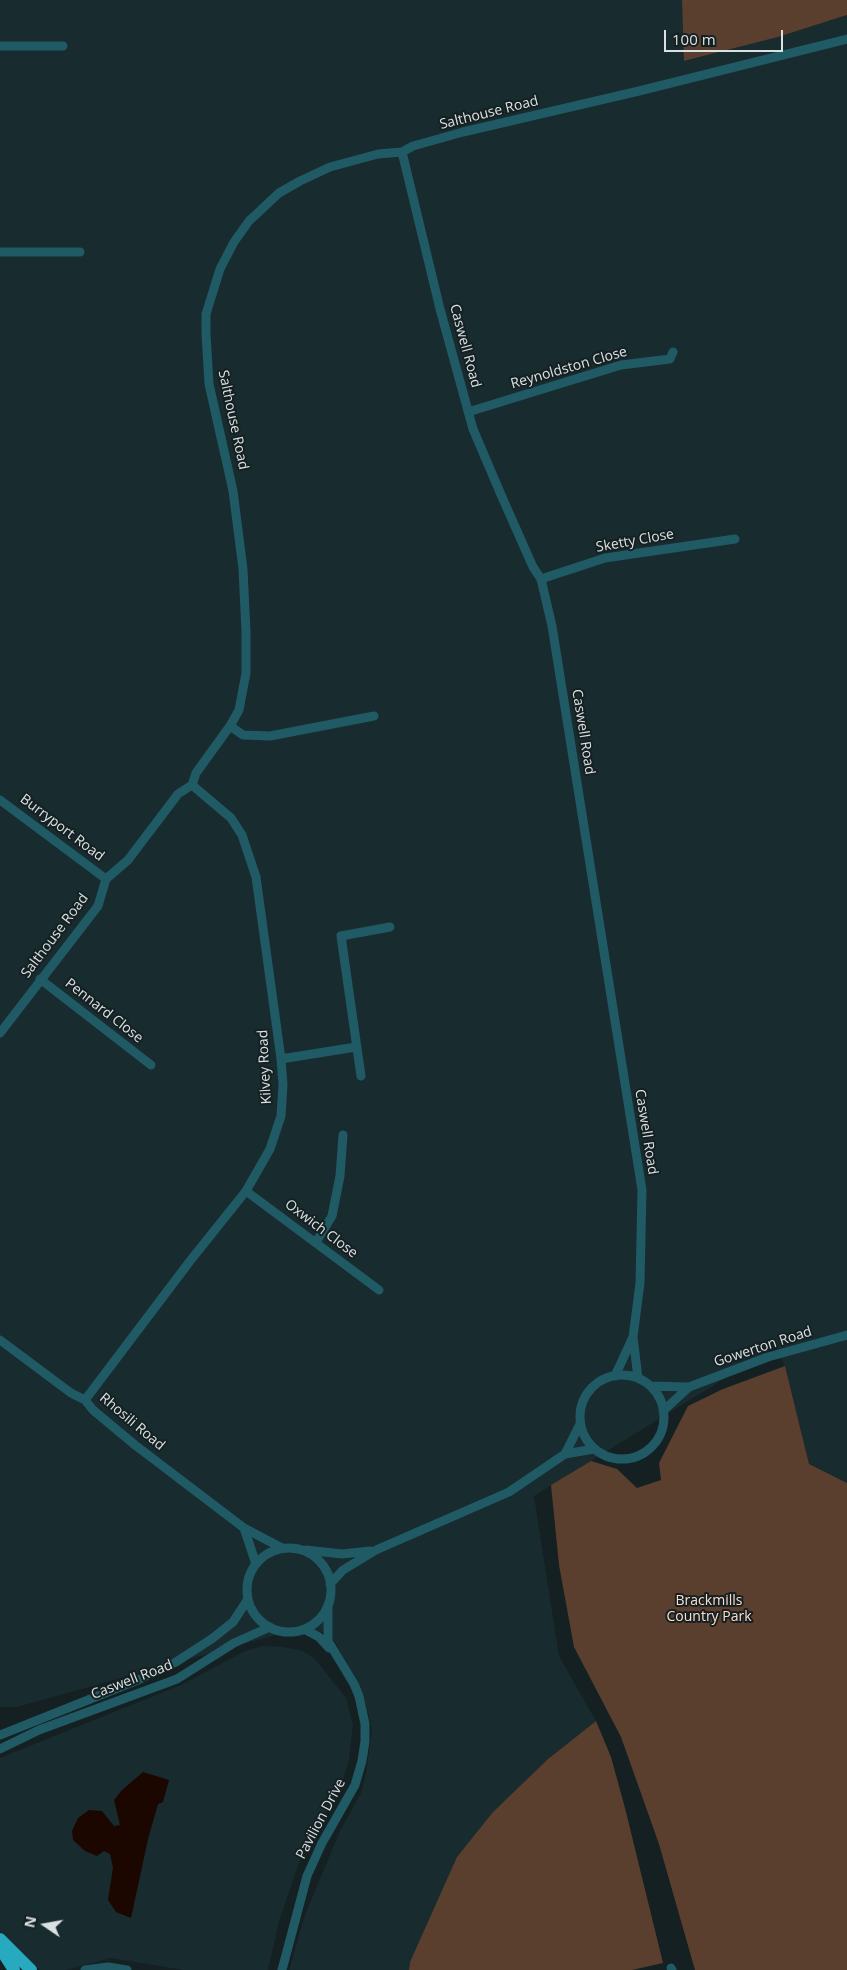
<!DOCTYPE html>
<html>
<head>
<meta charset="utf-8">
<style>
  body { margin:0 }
  #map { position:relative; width:847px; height:1970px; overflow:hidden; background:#152022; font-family:"Open Sans",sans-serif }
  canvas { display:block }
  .north { position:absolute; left:20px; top:1900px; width:50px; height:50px; -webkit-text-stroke:4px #152022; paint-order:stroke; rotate:282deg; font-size:14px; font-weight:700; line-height:20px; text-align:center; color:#dae1e3 }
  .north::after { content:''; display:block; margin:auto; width:18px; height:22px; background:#dae1e3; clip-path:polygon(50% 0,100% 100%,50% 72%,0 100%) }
  .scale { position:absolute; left:664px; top:30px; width:119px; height:22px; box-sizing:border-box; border:2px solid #dae1e3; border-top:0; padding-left:6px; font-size:15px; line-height:18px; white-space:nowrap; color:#dae1e3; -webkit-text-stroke:4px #152022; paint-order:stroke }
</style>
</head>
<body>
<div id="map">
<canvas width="847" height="1970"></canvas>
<div class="north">N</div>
<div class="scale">100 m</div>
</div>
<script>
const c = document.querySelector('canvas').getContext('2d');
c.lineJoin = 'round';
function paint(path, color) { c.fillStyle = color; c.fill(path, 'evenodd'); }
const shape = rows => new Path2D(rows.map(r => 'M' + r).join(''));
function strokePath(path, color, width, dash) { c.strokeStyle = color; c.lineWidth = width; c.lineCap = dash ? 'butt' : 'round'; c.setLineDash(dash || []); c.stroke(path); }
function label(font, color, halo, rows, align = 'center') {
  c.font = font + ' "Open Sans",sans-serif'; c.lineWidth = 4; c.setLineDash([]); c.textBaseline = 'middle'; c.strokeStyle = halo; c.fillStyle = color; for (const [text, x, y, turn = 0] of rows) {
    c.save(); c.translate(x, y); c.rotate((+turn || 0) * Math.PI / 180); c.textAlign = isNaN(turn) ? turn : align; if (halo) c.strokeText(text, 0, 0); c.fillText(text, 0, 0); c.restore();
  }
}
const built = shape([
  [0,0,682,0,685,61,778,37,847,15,847,1483,809,1464,785,1366,776,1347,534,1496,559,1656,596,1721,548,1759,493,1812,458,1857,410,1962,409,1970,289,1970,305,1915,340,1831,361,1793,366,1773,372,1729,363,1694,330,1633,297,1629,17,1707,0,1707],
  [263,1646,283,1647,303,1651,316,1660,346,1698,353,1725,349,1759,342,1784,299,1863,280,1918,268,1970,184,1970,111,1958,66,1970,40,1970,25,1960,0,1931,0,1758,181,1685,245,1651]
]);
const green = shape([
  [682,0,847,0,847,15,778,37,684,61],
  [785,1366,809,1464,847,1483,847,1970,695,1970,659,1844,621,1737,574,1647,559,1565,551,1485,591,1461,617,1469,637,1488,661,1480,659,1463,688,1406,723,1389],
  [596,1721,611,1757,625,1808,663,1963,632,1970,409,1970,410,1962,457,1857,493,1812,548,1759]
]);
const water = shape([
  [143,1772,169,1780,163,1802,158,1804,148,1839,131,1918,116,1912,108,1900,113,1868,110,1854,104,1851,97,1856,85,1851,73,1840,72,1831,78,1818,89,1810,102,1811,114,1826,120,1825,114,1800,122,1790]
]);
const minor = shape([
  [0,46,63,46],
  [402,152,440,309,473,429,502,497,533,567,541,579,552,626,642,1190,640,1283,633,1337,638,1378],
  [0,252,80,252],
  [468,412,621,365,670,359,673,352],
  [541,579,605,558,735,539],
  [230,726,243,735,270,736,374,716],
  [0,800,106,879],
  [40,979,151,1065],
  [0,1033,98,906,106,879,128,860,178,794,192,785,196,773,230,726,239,710,246,673,246,632,243,569,233,491,209,384,206,334,206,314,220,269,234,242,249,221,279,193,300,181,330,167,378,154,402,152,413,146,463,132,639,91,847,39],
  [281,1059,356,1047],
  [361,1076,341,936,390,927],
  [246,1191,379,1290],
  [316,1242,332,1216,340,1176,343,1135],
  [0,1340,71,1393,85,1400,93,1410,135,1445,244,1528,282,1548],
  '580 1417a42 42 0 1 1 84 0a42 42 0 1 1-84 0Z',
  [615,1376,633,1337],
  [651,1386,689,1387,768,1357,847,1335],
  [85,1400,190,1261,246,1191,270,1149,281,1116,283,1085,281,1059,256,877,242,835,231,818,192,785],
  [663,1411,689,1387],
  [565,1454,580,1424],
  [244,1528,256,1564],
  '247 1590a42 42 0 1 1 84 0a42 42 0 1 1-84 0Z',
  [306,1550,342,1554,370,1551],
  [330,1584,343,1570,376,1550,509,1492,565,1454,594,1449],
  [304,1629,319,1637,329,1648],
  [0,1735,138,1680,176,1662,213,1638,233,1622,248,1599],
  [0,1749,39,1730,177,1679,234,1643,270,1627],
  [671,1968,672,1970],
  [85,1970,108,1967,127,1970],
  [282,1970,307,1876,322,1843,355,1785,362,1761,365,1741,365,1724,359,1696,354,1684,328,1641,328,1605]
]);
const highway = shape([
  [0,1939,31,1970],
  [0,1948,14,1970]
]);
const streetNames = [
  ["Salthouse Road",489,113,-14],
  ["Caswell Road",465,346,75],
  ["Reynoldston Close",569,368,-16],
  ["Salthouse Road",233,420,78],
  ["Sketty Close",635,541,-10],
  ["Caswell Road",583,732,81],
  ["Burryport Road",62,828,37],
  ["Salthouse Road",55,936,-53],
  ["Pennard Close",104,1011,38],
  ["Kilvey Road",265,1067,-93],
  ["Caswell Road",646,1132,81],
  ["Oxwich Close",321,1229,37],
  ["Gowerton Road",763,1347,-18],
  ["Rhosili Road",132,1422,40],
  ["Caswell Road",132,1680,-21],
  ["Pavilion Drive",321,1819,-62]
];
const parkNames = [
  ["Brackmills",709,1601],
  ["Country Park",709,1617]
];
paint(built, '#182b2f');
paint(green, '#5a3f2e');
paint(water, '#1b0600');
strokePath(minor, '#1f5a65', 9);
strokePath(highway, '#27a9bf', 12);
label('14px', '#dae1e3', '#152022', streetNames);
label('14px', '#fcdcca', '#152022', parkNames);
</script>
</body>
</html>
